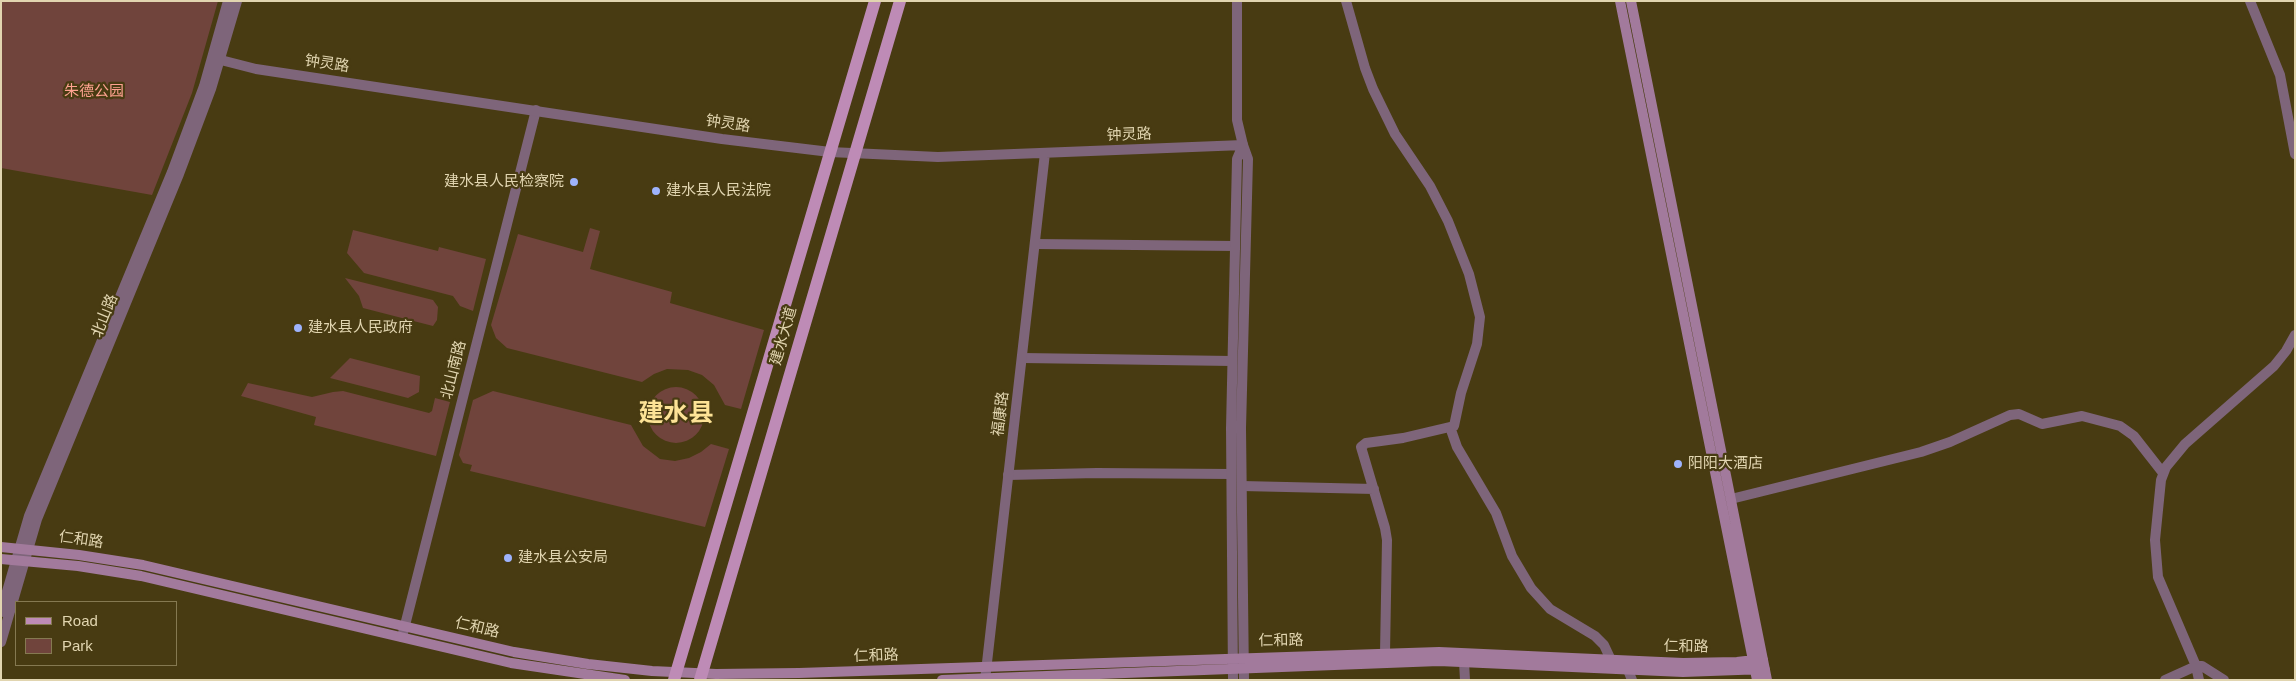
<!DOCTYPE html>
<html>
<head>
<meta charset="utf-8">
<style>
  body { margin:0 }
  #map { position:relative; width:2296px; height:681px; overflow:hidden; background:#483b12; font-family:Arial,sans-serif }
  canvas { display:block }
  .frame { position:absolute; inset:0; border:2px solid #e1d5b0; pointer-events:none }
  .legend { position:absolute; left:15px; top:601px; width:162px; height:65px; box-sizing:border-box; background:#483b12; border:1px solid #857951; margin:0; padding:6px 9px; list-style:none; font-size:15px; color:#e1d5b0 }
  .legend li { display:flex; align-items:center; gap:10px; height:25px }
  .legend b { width:25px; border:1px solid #857951 }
</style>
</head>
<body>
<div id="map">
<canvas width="2296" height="681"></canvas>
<div class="frame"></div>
<ul class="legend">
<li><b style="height:6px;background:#be8bb6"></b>Road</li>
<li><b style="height:14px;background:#70443c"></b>Park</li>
</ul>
</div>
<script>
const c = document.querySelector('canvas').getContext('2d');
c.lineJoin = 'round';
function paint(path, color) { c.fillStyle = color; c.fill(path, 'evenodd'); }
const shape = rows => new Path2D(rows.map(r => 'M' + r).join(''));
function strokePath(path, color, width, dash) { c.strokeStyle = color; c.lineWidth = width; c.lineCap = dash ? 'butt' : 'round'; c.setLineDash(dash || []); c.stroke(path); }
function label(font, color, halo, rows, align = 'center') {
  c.font = font + ' Arial,"Noto Sans SC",sans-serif'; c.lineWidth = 4.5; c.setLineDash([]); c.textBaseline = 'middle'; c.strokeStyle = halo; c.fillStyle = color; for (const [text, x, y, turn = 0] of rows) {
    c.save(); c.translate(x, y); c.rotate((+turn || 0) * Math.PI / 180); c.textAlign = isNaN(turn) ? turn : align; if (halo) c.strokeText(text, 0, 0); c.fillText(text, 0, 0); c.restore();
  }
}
const green = shape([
  [1,1,218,1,192,93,152,195,1,168],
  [590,228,600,231,590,269,672,292,670,303,764,330,741,409,725,405,714,385,702,375,688,370,667,369,654,374,642,382,507,348,496,338,491,325,518,234,583,252],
  [353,230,438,251,439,247,486,259,473,311,460,306,453,296,364,273,347,253],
  [345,278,433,300,438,307,437,320,433,326,363,308,359,296],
  [350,358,420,376,419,392,408,398,330,378],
  [248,383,312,397,333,392,343,391,429,413,432,411,435,398,450,402,436,456,314,425,316,417,241,396],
  '648 415a28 28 0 1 1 56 0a28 28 0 1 1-56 0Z',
  [493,391,631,425,643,446,660,459,675,461,689,458,701,452,711,444,729,449,705,527,470,471,472,465,463,463,459,455,473,400]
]);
const minor = shape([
  [1237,1,1237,120,1243,145],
  [1346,1,1365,68,1373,89,1395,134,1430,186,1448,221,1469,274,1480,317,1477,344,1461,393,1454,426,1403,438,1366,443,1361,447,1385,528,1387,540,1385,653],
  [2250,1,2280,75,2295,154],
  [1035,244,1235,246],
  [1023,358,1232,361],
  [1450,427,1457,447,1496,513,1512,556,1531,588,1550,609,1595,636,1604,645,1611,660],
  [1008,475,1097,473,1231,474],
  [1242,486,1374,489],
  [1731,499,1921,452,1950,442,2010,415,2019,414,2042,424,2082,416,2120,426,2134,436,2163,473],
  [402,637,536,110],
  [1464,662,1465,680],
  [1628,670,1632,680],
  [2165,680,2196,666,2202,666,2224,680],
  [2199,680,2196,666,2158,577,2155,540,2161,480,2166,467,2185,444,2274,366,2286,351,2295,335]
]);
const tertiary = shape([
  [213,58,256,69,722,139,830,152,938,157,1243,145],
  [1243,145,1248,159,1241,428,1244,680],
  [1,612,29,516,172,172,204,86,228,1],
  [1,642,37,519,179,174,211,89,237,1],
  [985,680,1045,153],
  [1233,680,1231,428,1237,159,1243,145]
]);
const secondary = shape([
  [1620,1,1757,680],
  [1631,1,1767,680],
  [1,547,79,555,143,565,514,652,588,664,652,671,716,674,799,673,1439,652,1683,663,1737,662,1763,659],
  [1,559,78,566,141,576,511,663,625,680],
  [942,680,1439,661,1683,672,1765,669]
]);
const primary = shape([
  [674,680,875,1],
  [700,680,900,1]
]);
const markers = [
  [574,182,5,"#9eb3fd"],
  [656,191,5,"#9eb3fd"],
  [298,328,5,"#9eb3fd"],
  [1678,464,5,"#9eb3fd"],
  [508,558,5,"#9eb3fd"]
];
const streetNames = [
  ["钟灵路",327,64,8],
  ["钟灵路",728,124,8],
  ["钟灵路",1129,135,-2],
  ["北山路",105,316,-68],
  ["建水大道",784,336,-74],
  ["北山南路",454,370,-76],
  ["福康路",1001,414,-83],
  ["仁和路",81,540,8],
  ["仁和路",477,628,13],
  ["仁和路",1281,641,-1],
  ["仁和路",1686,647,1],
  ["仁和路",876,656,-2]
];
const parkNames = [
  ["朱德公园",94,92]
];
const poiNames = [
  ["建水县人民检察院",564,182,"right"],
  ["建水县人民法院",666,191],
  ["建水县人民政府",308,328],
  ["阳阳大酒店",1688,464],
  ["建水县公安局",518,558]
];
const townNames = [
  ["建水县",676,414]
];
paint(green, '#70443c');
strokePath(minor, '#7e657a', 10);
strokePath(tertiary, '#7e657a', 10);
strokePath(secondary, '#a27a9c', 10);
strokePath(primary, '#be8bb6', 12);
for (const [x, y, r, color] of markers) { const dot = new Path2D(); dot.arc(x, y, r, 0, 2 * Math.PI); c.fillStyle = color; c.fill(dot); strokePath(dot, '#483b12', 2); }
label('15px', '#e1d5b0', '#483b12', streetNames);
label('15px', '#fea290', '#483b12', parkNames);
label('15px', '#e1d5b0', '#483b12', poiNames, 'left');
label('bold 25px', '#fde396', '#483b12', townNames);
</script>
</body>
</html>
